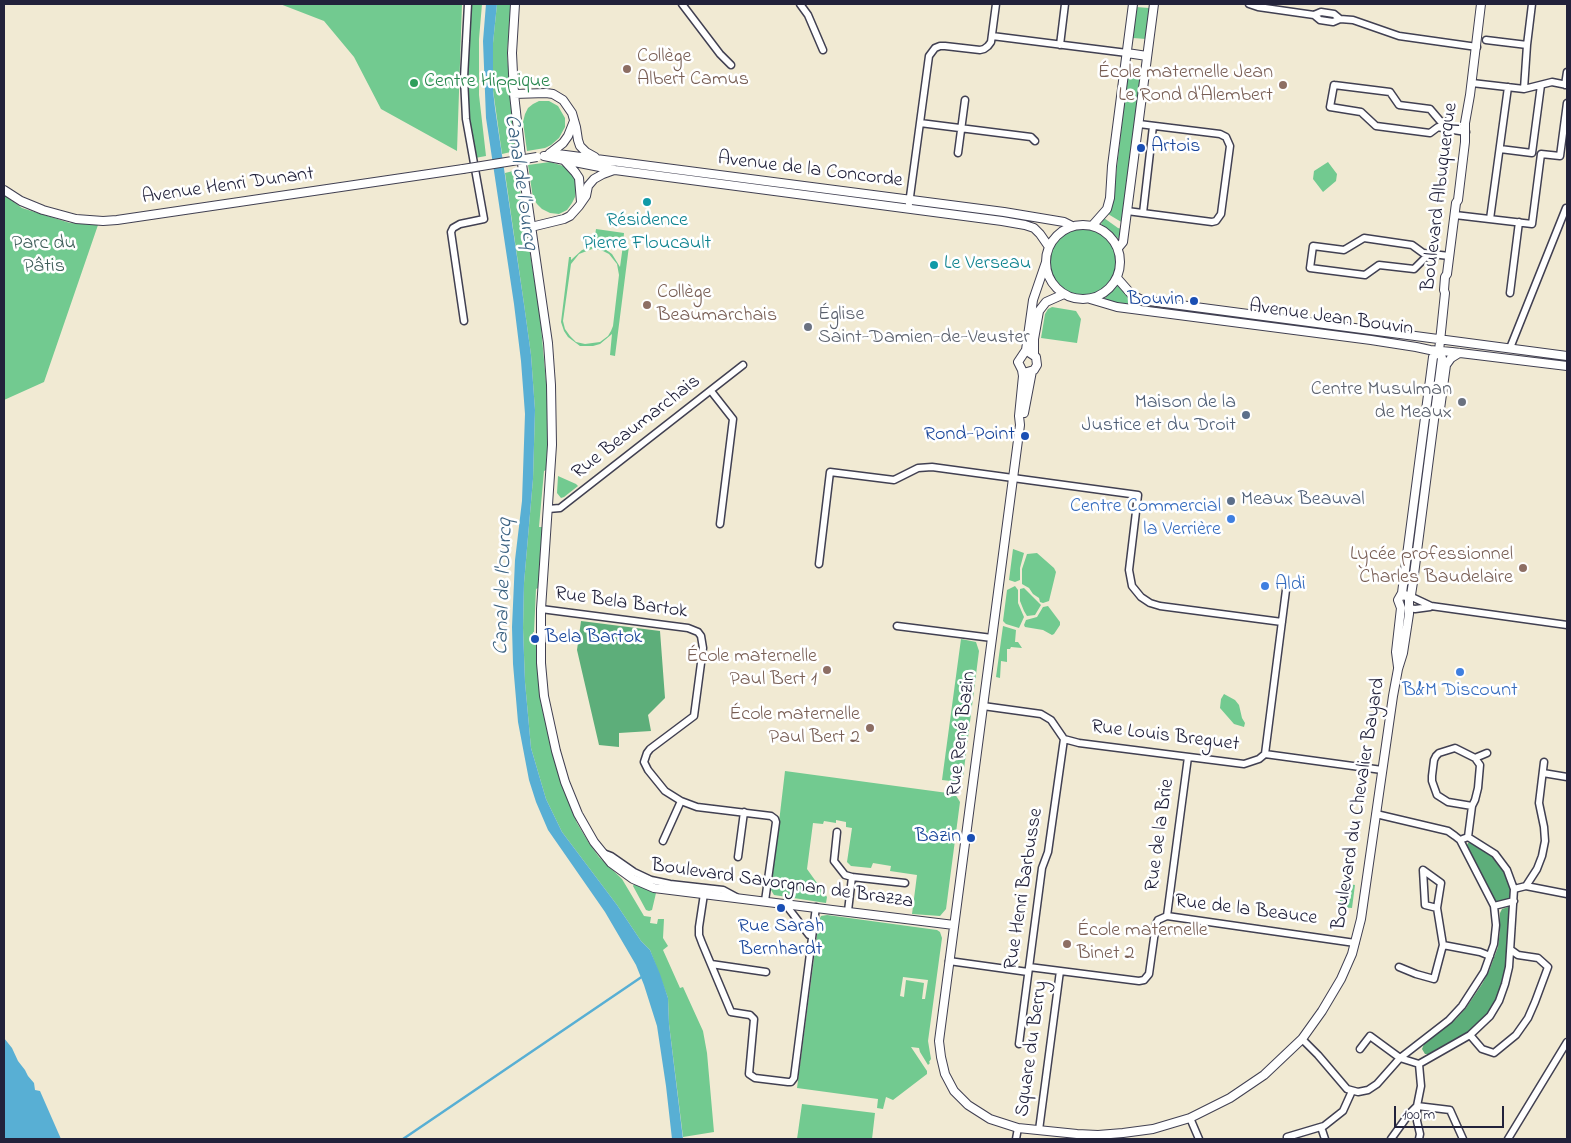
<!DOCTYPE html>
<html>
<head>
<meta charset="utf-8">
<style>
  body { margin:0 }
  #map { position:relative; width:1571px; height:1143px; overflow:hidden; background:#f1ead3; font-family:"Indie Flower",sans-serif }
  canvas { display:block }
  .frame { position:absolute; inset:0; border:5px solid #22223b; pointer-events:none }
  .scale { position:absolute; left:1394px; top:1106px; width:110px; height:22px; box-sizing:border-box; border:2px solid #22223b; border-top:0; padding-left:6px; font-size:15px; line-height:18px; white-space:nowrap; color:#22223b; -webkit-text-stroke:4px #fff; paint-order:stroke }
</style>
</head>
<body>
<div id="map">
<canvas width="1571" height="1143"></canvas>
<div class="frame"></div>
<div class="scale">100 m</div>
</div>
<script>
const c = document.querySelector('canvas').getContext('2d');
c.lineJoin = 'round';
function paint(path, color) { c.fillStyle = color; c.fill(path, 'evenodd'); }
const shape = rows => new Path2D(rows.map(r => 'M' + r).join(''));
function strokePath(path, color, width, dash) { c.strokeStyle = color; c.lineWidth = width; c.lineCap = dash ? 'butt' : 'round'; c.setLineDash(dash || []); c.stroke(path); }
function label(font, color, halo, rows, align = 'center') {
  c.font = font + ' "Indie Flower",sans-serif'; c.lineWidth = 5; c.setLineDash([]); c.textBaseline = 'middle'; c.strokeStyle = halo; c.fillStyle = color; for (const [text, x, y, turn = 0] of rows) {
    c.save(); c.translate(x, y); c.rotate((+turn || 0) * Math.PI / 180); c.textAlign = isNaN(turn) ? turn : align; if (halo) c.strokeText(text, 0, 0); c.fillText(text, 0, 0); c.restore();
  }
}
const green = shape([
  [280,4,462,4,457,151,381,109,354,57,324,21],
  [472,4,482,4,479,39,479,95,486,156,475,158,467,115,466,56],
  [497,4,511,4,507,54,515,151,502,154,493,90,493,43],
  [1136,7,1149,8,1146,39,1133,38],
  [1128,72,1141,74,1123,223,1108,214,1111,209,1113,201],
  [539,101,549,101,558,106,565,118,565,127,559,138,551,145,545,148,527,151,523,122,525,114,528,108,533,104],
  [550,162,567,167,577,179,575,197,572,203,567,210,559,214,550,213,542,209,537,204,533,198,528,165],
  [1328,162,1337,174,1336,181,1323,192,1313,179,1314,171],
  [517,170,540,316,549,414,546,470,544,471,539,527,543,527,538,588,536,589,534,632,533,632,534,641,536,641,543,713,560,777,577,823,589,843,599,857,622,879,644,916,651,917,650,923,657,924,658,919,664,919,663,938,668,946,663,950,680,988,683,987,703,1031,707,1053,714,1132,683,1137,669,1024,668,998,650,950,641,941,617,905,562,832,546,799,531,748,525,682,523,628,524,583,533,479,535,410,531,355,524,304,505,173],
  [4,195,22,208,70,223,98,225,44,382,4,400],
  [1104,218,1118,228,1122,229,1119,239,1101,224],
  [596,229,624,233,623,245,594,242],
  '1050 262a33 33 0 1 1 66 0a33 33 0 1 1-66 0Z',
  [623,245,629,246,615,356,610,355,612,334,600,344,593,346,580,346,568,337,564,331,561,322,569,257,571,257,571,260,582,250,591,247,597,247,605,249,612,254,620,267],
  [592,249,601,250,609,254,617,264,619,275,613,326,611,331,608,336,600,342,585,344,576,342,570,336,565,329,563,321,571,264,579,254],
  [1117,285,1120,286,1125,293,1130,297,1129,304,1107,301,1105,299,1105,298],
  [1052,307,1076,311,1081,319,1077,343,1041,338,1045,314,1048,309],
  [558,476,576,484,578,486,564,497,561,498,557,493],
  [1013,549,1024,553,1020,568,1020,580,1015,582,1009,580],
  [1037,553,1054,568,1056,572,1049,601,1043,603,1040,602,1039,598,1033,594,1029,588,1022,584,1022,569,1027,554],
  [1015,586,1018,590,1018,603,1024,617,1019,628,1006,624,1003,621,1007,590],
  [1024,588,1041,605,1035,615,1027,616,1024,611,1020,601,1020,589],
  [1048,606,1060,622,1060,625,1054,634,1052,635,1043,630,1025,627,1024,625,1026,620,1037,617,1043,607],
  [1003,626,1016,630,1015,642,1018,642,1022,648,1011,647,1010,649,1007,649,1007,662,1001,661,1000,678,996,677],
  [961,639,976,642,979,651,963,777,960,782,942,780],
  [1224,694,1235,700,1239,705,1242,718,1245,723,1244,727,1234,724,1220,708,1221,699],
  [785,771,955,794,960,802,946,909,940,916,912,914,917,875,890,871,891,866,873,863,871,868,851,866,847,862,852,828,846,827,846,822,836,820,836,823,824,821,823,824,813,823,807,869,827,897,826,903,774,895,771,890],
  [1342,883,1355,885,1352,908,1339,907],
  [634,884,656,893,652,910,649,911,646,910,633,886],
  [827,915,937,930,940,932,942,938,928,1041,931,1059,929,1062,930,1063,928,1065,920,1052,919,1048,911,1047,927,1071,927,1074,893,1100,886,1097,883,1109,877,1108,878,1099,797,1088,819,920,821,916],
  [903,977,928,980,925,999,922,999,924,983,906,980,904,997,900,996],
  [802,1104,875,1113,872,1139,797,1139]
]);
const forest = shape([
  [581,621,660,631,665,698,648,715,651,731,619,733,619,747,599,745,577,650],
  [1472,842,1494,856,1502,865,1510,884,1511,893,1510,898,1507,901,1502,902,1496,901,1492,897,1466,847,1468,843],
  [1508,907,1511,908,1506,971,1495,1006,1484,1020,1473,1029,1431,1054,1425,1054,1422,1049,1424,1044,1456,1019,1466,1008,1482,984,1489,971,1498,947,1500,931,1500,913,1502,909]
]);
const water = shape([
  [486,4,497,4,493,43,493,90,495,108,524,304,531,355,535,410,533,479,524,583,523,628,525,682,531,748,546,799,562,832,617,905,641,941,650,950,660,974,668,998,669,1024,683,1139,672,1139,666,1086,657,1026,644,985,636,965,605,912,548,830,536,802,529,780,518,722,513,664,512,627,515,560,522,501,525,414,521,361,514,304,486,118,483,41],
  [4,1038,12,1048,18,1061,25,1070,28,1076,34,1083,35,1090,40,1091,61,1139,4,1139]
]);
const stream = shape([
  [403,1139,643,976]
]);
const minor = shape([
  [682,4,720,54,731,65],
  [800,4,808,15,823,50],
  [1249,4,1258,7,1314,15,1320,20,1333,22,1340,19,1353,20,1399,36,1477,47],
  [1314,15,1321,12,1334,14,1340,19],
  [992,36,1127,53],
  [1486,40,1527,45],
  [1060,45,1065,4],
  [1472,83,1524,89,1552,82,1567,85],
  [1334,85,1390,92,1399,105,1430,109,1447,129,1438,127,1430,133,1376,126,1361,112,1330,107,1334,85],
  [1565,85,1567,72],
  [1524,89,1527,45,1532,4],
  [1450,115,1447,129,1466,132],
  [920,123,1031,137,1035,141],
  [1500,149,1532,153,1541,85],
  [958,153,965,100],
  [909,204,929,56,935,48,940,46,945,46,980,50,984,49,988,46,991,42,996,4],
  [1127,211,1212,222,1216,221,1221,214,1230,146,1226,137,1220,134,1139,124],
  [1143,213,1153,126],
  [1455,215,1532,224,1541,154,1560,156,1567,103],
  [1490,219,1508,87],
  [1430,253,1414,269,1379,265,1365,275,1310,268,1313,246,1344,250,1364,238,1412,245,1423,253,1432,254,1449,256],
  [1510,293,1519,222],
  [464,321,451,232,453,228,460,224,484,219,466,119,464,78,468,4],
  [1510,348,1566,208],
  [711,391,733,419,720,524],
  [548,509,560,508,743,365],
  [819,564,830,472,894,480,918,468,932,467,1138,495,1129,570,1132,586,1141,597,1150,603,1160,606,1282,622],
  [1409,598,1414,598,1431,606,1567,625],
  [1409,608,1415,609,1430,607],
  [541,609,688,628,698,632,701,636,703,648,694,716,650,749,647,753,644,762,648,770,665,791,681,801,697,807,771,816,775,819,776,822,765,901],
  [897,626,992,638],
  [983,706,1041,714,1051,720,1064,739,1079,743,1244,764,1259,759,1265,754,1382,770],
  [1265,754,1286,590],
  [1475,758,1487,753],
  [1543,773,1567,777],
  [837,832,834,861,845,875,852,877,848,911],
  [1468,837,1472,806,1475,800,1478,788,1480,765,1475,758,1455,748,1439,753,1436,756,1434,760,1432,776,1432,781,1437,795,1448,802,1472,806],
  [663,841,681,801],
  [603,853,611,856,634,872,651,880,670,884,723,890,736,897],
  [738,857,744,812],
  [852,877,905,883],
  [1526,886,1567,894],
  [1514,889,1526,886,1537,869,1542,856,1545,841,1544,827,1539,803,1544,762],
  [704,894,699,927,699,935,702,943,731,1012,750,1015,754,1019,749,1074,755,1078,788,1082,791,1082,794,1078,816,907],
  [789,904,789,909,809,935,812,936],
  [1494,906,1514,901],
  [1167,916,1188,757],
  [1443,945,1480,952,1490,956],
  [949,961,1028,972],
  [711,964,766,972],
  [1029,967,1139,981,1144,980,1149,974,1156,924,1158,920,1167,916,1355,943],
  [1399,967,1416,974,1434,979,1443,945,1437,908,1441,883,1423,870,1425,905,1437,908],
  [1470,1035,1482,1049,1494,1053,1516,1035,1528,1018,1535,1002,1548,967,1538,958,1518,955,1511,950],
  [1302,1039,1318,1055,1347,1089,1358,1092,1368,1090,1377,1084,1400,1058,1449,1020,1462,1006,1484,972,1494,944,1496,925,1494,906,1460,840,1455,836,1448,831,1376,814],
  [1019,1044,1042,868,1048,852,1064,739],
  [1360,1049,1370,1036,1400,1058,1419,1064,1470,1035,1490,1016,1499,1001,1505,984,1509,967,1514,889,1507,870,1495,854,1468,837,1460,840],
  [1417,1106,1450,1110,1463,1139],
  [1190,1118,1199,1139],
  [1321,1127,1325,1139],
  [1039,1130,1060,971],
  [1016,1139,1018,1128],
  [1290,1139,1287,1137,1324,1126,1343,1111,1352,1091],
  [1391,1139,1409,1114,1417,1106],
  [1419,1139,1420,1134,1417,1121,1417,1106,1421,1086,1419,1064],
  [1508,1139,1567,1042]
]);
const tertiary = shape([
  [515,4,512,53,514,94,521,157,548,343,551,385,552,445,541,609,541,663,544,696,556,751,565,782,578,814,594,842,611,863,633,879,654,888,954,925],
  [1127,53,1147,56],
  [514,94,546,93,553,94,563,100,572,113,576,127,578,140,580,146,586,152,595,157],
  [550,153,1004,212,1064,222,1072,226],
  [549,154,563,143,568,136,574,121],
  [544,156,615,170,1002,221,1025,225,1034,228,1040,234,1049,247],
  [564,160,575,172,579,178,581,202],
  [4,190,21,201,43,210,76,219,103,221,117,220,463,169],
  '1046 262a37 37 0 1 1 74 0a37 37 0 1 1-74 0Z',
  [1092,226,1107,209,1110,198,1112,166,1133,4],
  [531,227,564,219,570,216,579,206,586,196,588,186,594,179,603,174,614,170],
  [1118,248,1123,242,1154,4],
  [1046,262,1033,300,1026,350,1018,362,1022,370,1023,376,1019,416,1020,425,939,1041,941,1057,945,1074,954,1091,968,1105,990,1119,1018,1128,1077,1134,1098,1135,1123,1133,1153,1129,1190,1118,1230,1098,1264,1075,1302,1039,1322,1011,1341,979,1352,954,1361,919,1393,696,1398,669,1403,653,1409,614,1409,598,1405,595,1401,596],
  [1117,278,1132,295,1142,300,1567,356],
  [1090,299,1117,307,1371,340,1416,347,1430,350,1452,352,1567,366],
  [1034,355,1034,339,1039,311,1046,302,1064,294],
  [1027,372,1034,370,1037,365,1036,357,1030,353],
  [1440,409,1446,365,1451,358,1459,353],
  [1024,413,1032,371],
  [1408,597,1411,595,1413,582,1442,358,1439,351,1445,293,1444,290,1445,277,1447,274,1456,203,1458,200,1465,142,1465,123,1470,95,1481,4],
  [1398,667,1396,652,1401,608,1398,600,1402,593,1433,357,1439,351]
]);
const tertiaryBridge = shape([
  [463,169,537,157]
]);
const markers = [
  [627,69,5,"#8d6e63"],
  [414,83,5,"#2e9e5b"],
  [1283,85,5,"#8d6e63"],
  [1141,148,5,"#1a4fb4"],
  [647,202,5,"#0f9aa8"],
  [934,265,5,"#0f9aa8"],
  [1194,301,5,"#1a4fb4"],
  [647,305,5,"#8d6e63"],
  [808,327,5,"#6b7280"],
  [1462,402,5,"#6b7280"],
  [1246,415,5,"#5c6f8a"],
  [1025,436,5,"#1a4fb4"],
  [1231,501,5,"#5c6f8a"],
  [1231,519,5,"#3f7fe0"],
  [1523,568,5,"#8d6e63"],
  [1265,586,5,"#3f7fe0"],
  [535,639,5,"#1a4fb4"],
  [827,670,5,"#8d6e63"],
  [1460,672,5,"#3f7fe0"],
  [870,728,5,"#8d6e63"],
  [971,838,5,"#1a4fb4"],
  [781,908,5,"#1a4fb4"],
  [1067,944,5,"#8d6e63"]
];
const educationNames = [
  ["Collège",637,58,"left"],
  ["Albert Camus",637,81,"left"],
  ["École maternelle Jean",1273,74],
  ["Le Rond d'Alembert",1273,97],
  ["Collège",657,294,"left"],
  ["Beaumarchais",657,317,"left"],
  ["Lycée professionnel",1513,556],
  ["Charles Baudelaire",1513,579],
  ["École maternelle",817,658],
  ["Paul Bert 1",817,681],
  ["École maternelle",860,716],
  ["Paul Bert 2",860,739],
  ["École maternelle",1077,932,"left"],
  ["Binet 2",1077,955,"left"]
];
const leisureNames = [
  ["Centre Hippique",424,83]
];
const transitNames = [
  ["Artois",1151,148,"left"],
  ["Bouvin",1184,301],
  ["Rond-Point",1015,436],
  ["Bela Bartok",545,639,"left"],
  ["Bazin",961,838],
  ["Rue Sarah",781,928,"center"],
  ["Bernhardt",781,951,"center"]
];
const streetNames = [
  ["Avenue de la Concorde",810,171,7],
  ["Avenue Henri Dunant",228,187,-8],
  ["Boulevard Albuquerque",1441,197,-83],
  ["Avenue Jean Bouvin",1331,319,8],
  ["Rue Beaumarchais",637,428,-38],
  ["Rue Bela Bartok",621,604,8],
  ["Rue René Bazin",963,734,-83],
  ["Rue Louis Breguet",1165,737,7],
  ["Boulevard du Chevalier Bayard",1360,804,-81],
  ["Rue de la Brie",1161,835,-82],
  ["Boulevard Savorgnan de Brazza",782,885,8],
  ["Rue Henri Barbusse",1025,889,-81],
  ["Rue de la Beauce",1246,911,7],
  ["Square du Berry",1033,1049,-82]
];
const cultureNames = [
  ["Résidence",647,222],
  ["Pierre Floucault",647,245],
  ["Le Verseau",944,265,"left"]
];
const parkNames = [
  ["Parc du",44,245],
  ["Pâtis",44,268]
];
const worshipNames = [
  ["Église",818,316],
  ["Saint-Damien-de-Veuster",818,339],
  ["Centre Musulman",1452,391,"right"],
  ["de Meaux",1452,414,"right"]
];
const serviceNames = [
  ["Maison de la",1236,404],
  ["Justice et du Droit",1236,427],
  ["Meaux Beauval",1241,501,"left"]
];
const shopNames = [
  ["Centre Commercial",1221,508],
  ["la Verrière",1221,531],
  ["Aldi",1275,586,"left"],
  ["B&M Discount",1460,692,"center"]
];
const waterNames = [
  ["Canal de l'Ourcq",519,182,82],
  ["Canal de l'Ourcq",505,587,-88]
];
paint(green, '#72ca90');
paint(forest, '#5dae7a');
paint(water, '#58afd4');
strokePath(stream, '#58afd4', 2.5);
strokePath(minor, '#414052', 9);
strokePath(tertiary, '#414052', 10);
strokePath(minor, '#fff', 6);
strokePath(tertiary, '#fff', 8);
strokePath(tertiaryBridge, '#414052', 10, []);
strokePath(tertiaryBridge, '#fff', 8);
for (const [x, y, r, color] of markers) { const dot = new Path2D(); dot.arc(x, y, r, 0, 2 * Math.PI); c.fillStyle = color; c.fill(dot); strokePath(dot, '#fff', 2); }
label('20px', '#785e54', '#fff', educationNames, 'right');
label('20px', '#27864d', '#fff', leisureNames, 'left');
label('20px', '#164399', '#fff', transitNames, 'right');
label('20px', '#22223b', '#fff', streetNames);
label('20px', '#0d838f', '#fff', cultureNames);
label('20px', '#3e5d59', '#fff', parkNames);
label('20px', '#5b616d', '#fff', worshipNames, 'left');
label('20px', '#4e5e75', '#fff', serviceNames, 'right');
label('20px', '#366cbe', '#fff', shopNames, 'right');
label('italic 21px', '#3a6180', '#fff', waterNames);
</script>
</body>
</html>
